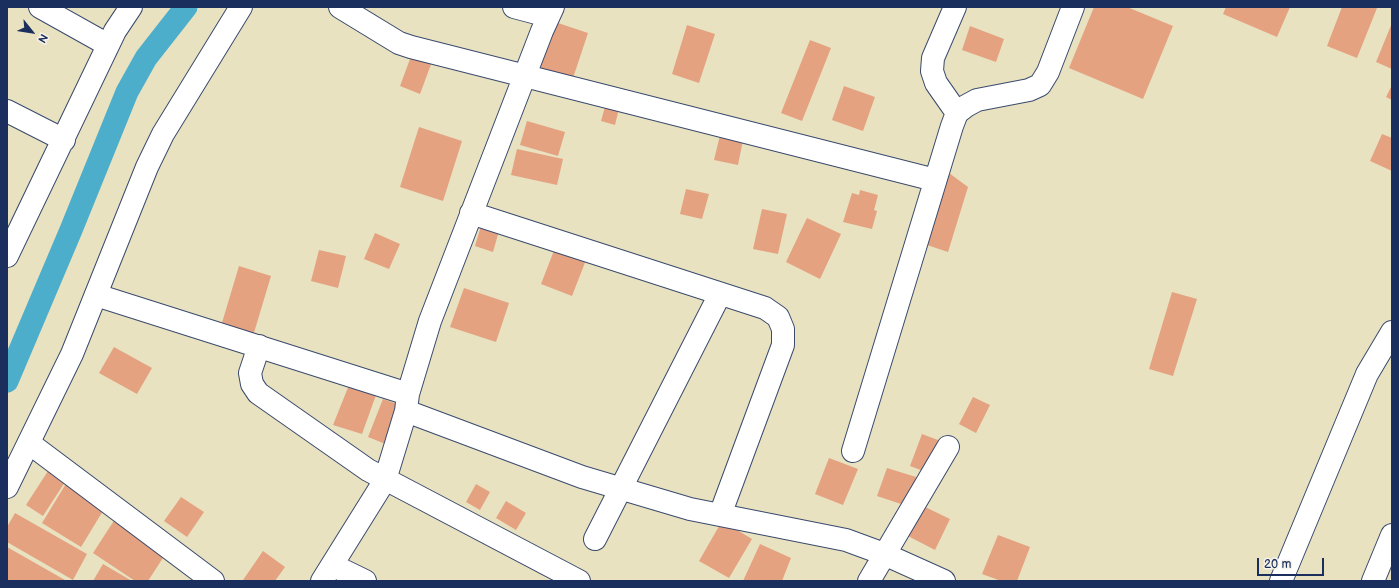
<!DOCTYPE html>
<html>
<head>
<meta charset="utf-8">
<style>
  body { margin:0 }
  #map { position:relative; width:1399px; height:588px; overflow:hidden; background:#e8e2c0; font-family:"Balsamiq Sans",sans-serif }
  canvas { display:block }
  .frame { position:absolute; inset:0; border:8px solid #1b2f5e; pointer-events:none }
  .north { position:absolute; left:12px; top:12px; width:40px; height:40px; -webkit-text-stroke:3px #f7f3e8; paint-order:stroke; rotate:120deg; font-size:11px; font-weight:700; line-height:16px; text-align:center; color:#1b2f5e }
  .north::after { content:''; display:block; margin:auto; width:14px; height:18px; background:#1b2f5e; clip-path:polygon(50% 0,100% 100%,50% 72%,0 100%) }
  .scale { position:absolute; left:1257px; top:558px; width:67px; height:18px; box-sizing:border-box; border:2px solid #1b2f5e; border-top:0; padding-left:5px; font-size:12px; line-height:14px; white-space:nowrap; color:#1b2f5e; -webkit-text-stroke:3px #f7f3e8; paint-order:stroke }
</style>
</head>
<body>
<div id="map">
<canvas width="1399" height="588"></canvas>
<div class="frame"></div>
<div class="north">N</div>
<div class="scale">20 m</div>
</div>
<script>
const c = document.querySelector('canvas').getContext('2d');
c.lineJoin = 'round';
const shape = rows => new Path2D(rows.map(r => 'M' + r).join(''));
function strokePath(path, color, width, dash) { c.strokeStyle = color; c.lineWidth = width; c.lineCap = dash ? 'butt' : 'round'; c.setLineDash(dash || []); c.stroke(path); }
function paint(path, color) { c.fillStyle = color; c.fill(path, 'evenodd'); }
const canal = shape([
  [7,381,71,230,127,92,146,58,186,7]
]);
const building = shape([
  [1094,7,1127,7,1173,26,1143,99,1069,68],
  [1226,7,1290,7,1277,37,1223,14],
  [1342,7,1377,8,1357,58,1327,46],
  [555,22,588,33,572,81,539,70],
  [1392,23,1392,69,1376,62],
  [687,25,715,34,699,83,672,74],
  [970,26,1004,39,996,62,962,50],
  [810,40,831,48,802,121,781,113],
  [413,51,433,59,420,94,400,86],
  [1392,85,1392,100,1386,97],
  [844,86,875,97,863,131,832,120],
  [608,96,621,100,615,125,601,121],
  [527,121,565,132,558,156,520,145],
  [419,127,462,141,443,201,400,187],
  [1382,134,1392,138,1392,171,1370,161],
  [720,135,743,140,738,165,714,160],
  [517,149,563,159,557,185,511,175],
  [949,173,968,187,948,252,927,245],
  [686,189,709,194,702,219,680,214],
  [860,190,878,195,874,210,877,211,872,229,843,222,852,193,859,195],
  [762,209,787,214,778,254,753,249],
  [807,218,841,234,820,279,786,262],
  [483,219,501,224,493,252,475,246],
  [375,233,400,244,389,269,364,259],
  [555,248,586,260,572,296,541,284],
  [319,250,346,256,338,288,311,281],
  [239,266,271,276,253,336,221,326],
  [464,288,509,303,496,342,450,327],
  [1172,292,1197,299,1173,376,1149,369],
  [114,347,152,368,137,394,99,373],
  [349,385,376,395,362,434,333,425],
  [973,397,990,405,976,433,959,424],
  [383,399,403,406,388,445,368,437],
  [922,434,938,440,926,472,910,466],
  [829,458,858,469,843,505,815,494],
  [887,468,916,477,907,506,877,496],
  [48,471,65,482,43,516,26,505],
  [67,482,106,506,81,547,42,523],
  [476,484,490,492,480,510,466,502],
  [181,497,204,512,187,537,164,521],
  [506,501,526,513,516,530,496,518],
  [923,506,950,519,935,550,908,536],
  [15,513,87,554,73,580,7,542,7,527],
  [117,516,168,550,148,581,135,581,93,553],
  [722,521,752,539,729,578,699,561],
  [998,535,1030,547,1017,581,1001,581,982,574],
  [760,544,791,558,782,581,743,581],
  [7,547,65,580,64,581,7,581],
  [263,551,285,567,275,581,245,581,243,580],
  [103,564,132,581,93,581]
]);
const minor = shape([
  [40,7,108,45],
  [340,7,399,43,411,47,935,180],
  [514,7,548,16],
  [955,7,933,58,932,71,936,83,957,113],
  [7,111,64,140],
  [471,213,765,308,778,317,783,329,783,345,720,515],
  [7,256,115,31,131,7],
  [96,295,408,394],
  [259,346,250,373,252,384,258,393,368,470,579,581],
  [406,411,582,477,690,509,846,540,884,554,944,581],
  [29,443,213,581],
  [853,451,952,126,957,113,966,106,977,100,1029,90,1040,85,1048,72,1073,7],
  [595,539,720,294],
  [332,565,365,581],
  [322,581,385,480,406,411,408,394,430,321,542,31,553,7],
  [869,581,948,447],
  [1281,581,1367,374,1392,332],
  [1373,581,1392,535]
]);
const major = shape([
  [7,487,72,354,147,167,163,134,241,7]
]);
strokePath(canal, '#4daecc', 23);
paint(building, '#e4a281');
strokePath(minor, '#3a4a6d', 24);
strokePath(major, '#3a4a6d', 24);
strokePath(minor, '#fff', 22);
strokePath(major, '#fff', 22);
</script>
</body>
</html>
